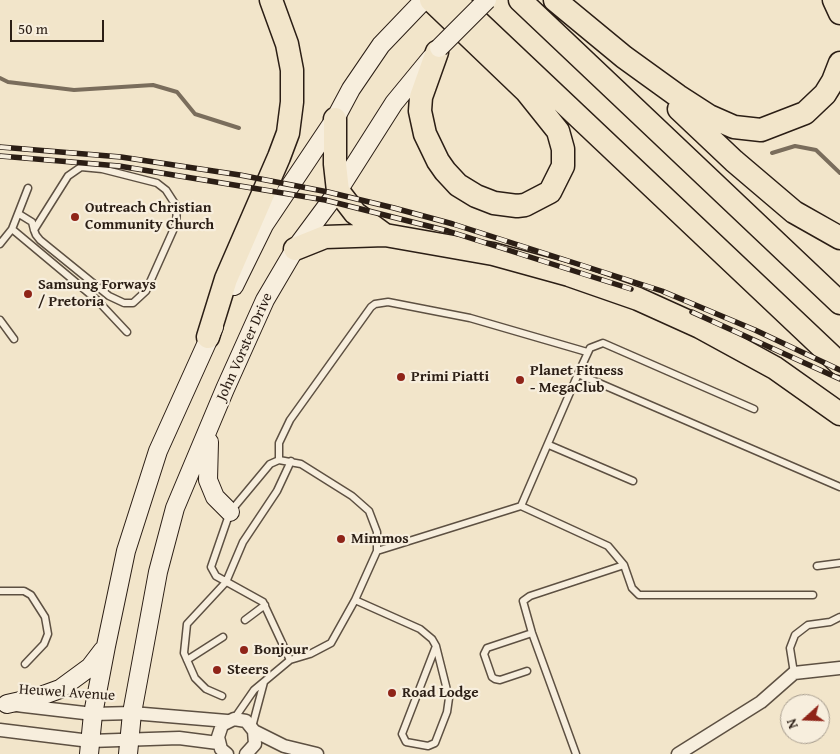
<!DOCTYPE html>
<html>
<head>
<meta charset="utf-8">
<style>
  body { margin:0 }
  #map { position:relative; width:840px; height:754px; overflow:hidden; background:#f2e5ca; font-family:"Gentium Book Plus",serif }
  canvas { display:block }
  .north { position:absolute; left:780px; top:694px; width:50px; height:50px; box-sizing:border-box; background:#f7eedd; border:1px solid #a59b8d; border-radius:50%; rotate:250deg; font-size:14px; font-weight:700; line-height:20px; text-align:center; color:#2b1e15 }
  .north::after { content:''; display:block; margin:auto; width:18px; height:22px; background:#8f2418; clip-path:polygon(50% 0,100% 100%,50% 72%,0 100%) }
  .scale { position:absolute; left:10px; top:20px; width:94px; height:22px; box-sizing:border-box; border:2px solid #2b1e15; border-top:0; padding-left:6px; font-size:15px; line-height:18px; white-space:nowrap; color:#2b1e15; -webkit-text-stroke:4px #f7eedd; paint-order:stroke }
</style>
</head>
<body>
<div id="map">
<canvas width="840" height="754"></canvas>
<div class="north">N</div>
<div class="scale">50 m</div>
</div>
<script>
const c = document.querySelector('canvas').getContext('2d');
c.lineJoin = 'round';
const shape = rows => new Path2D(rows.map(r => 'M' + r).join(''));
function strokePath(path, color, width, dash) { c.strokeStyle = color; c.lineWidth = width; c.lineCap = dash ? 'butt' : 'round'; c.setLineDash(dash || []); c.stroke(path); }
function label(font, color, halo, rows, align = 'center') {
  c.font = font + ' "Gentium Book Plus",serif'; c.lineWidth = 4.5; c.setLineDash([]); c.textBaseline = 'middle'; c.strokeStyle = halo; c.fillStyle = color; for (const [text, x, y, turn = 0] of rows) {
    c.save(); c.translate(x, y); c.rotate((+turn || 0) * Math.PI / 180); c.textAlign = isNaN(turn) ? turn : align; if (halo) c.strokeText(text, 0, 0); c.fillText(text, 0, 0); c.restore();
  }
}
const stream = shape([
  [0,78,8,82,74,90,153,85,177,92,195,114,239,128],
  [772,153,795,146,816,150,840,173]
]);
const lane = shape([
  [19,214,32,222,34,230,36,235,40,240,109,296,124,303,133,303,146,291,176,224,177,207,166,190,157,183,102,169,81,167,68,176,34,230],
  [12,229,97,300,127,332],
  [0,244,12,229,28,188],
  [0,320,14,339],
  [578,374,590,348,603,343,754,409],
  [549,445,633,481],
  [279,460,279,443,290,420,371,307,375,304,388,302,470,318,587,352],
  [521,506,608,546,624,565,632,588,639,595,813,595],
  [377,551,521,506,578,374,840,487],
  [817,566,840,563],
  [0,591,24,591,31,595,45,617,48,634,44,644,25,664],
  [245,620,265,605],
  [187,660,223,637],
  [290,660,310,654,331,643,355,600,420,629,432,639,436,646,449,698,447,712,435,743,428,746,406,742,402,734,436,646],
  [527,671,500,680,495,679,492,677,484,654,487,648,532,633],
  [794,673,790,648,795,635,808,625,830,622,840,617],
  [222,696,206,689,195,678,184,653,187,624,226,582,243,542,277,491,291,461],
  [234,719,254,690,290,660,263,602,216,576,211,567,230,512,270,464,279,460,301,464,352,496,369,511,377,532,377,551,355,600],
  [252,727,264,682],
  [576,754,532,633,523,601,530,596,624,565]
]);
const street = shape([
  [16,705,93,714,132,713,227,721],
  [0,730,90,741,179,738,218,743],
  [254,731,284,746,317,754],
  [227,754,221,749,218,737,222,725,234,719,246,721,254,731,255,744,246,754],
  [678,754,761,702,794,673,840,668]
]);
const secondary = shape([
  [234,286,264,225,335,119,351,89,381,45,424,0],
  [209,442,208,480,215,497,230,512],
  [7,704,38,697,60,689,90,667,103,650],
  [89,754,93,714,106,646,126,551,158,451,214,327],
  [128,754,132,713,158,572,175,508,225,389,265,300,295,249,338,191,394,103,431,58]
]);
const highway = shape([
  [431,0,526,91,558,131,563,149,563,166,550,192,525,205,517,206,494,203,476,196,458,185,445,171,438,161,425,134,420,111,421,97,437,52],
  [455,0,840,364],
  [520,0,840,303],
  [555,0,624,57,678,96,709,116,734,127,761,130,805,113,825,94,833,81,840,63],
  [834,0,840,13],
  [679,109,734,161,794,212,840,238],
  [335,119,335,164,338,191,355,213,385,235],
  [295,249,325,237,385,235,493,254,569,275,638,299,700,327,775,368,840,414],
  [208,337,226,279,279,157,288,133,292,102,292,70,287,44,271,0]
]);
const rail = shape([
  [0,147,121,157,240,175,328,192,394,208,453,224,662,291,755,330,840,370],
  [0,156,119,166,325,200,448,231,631,289],
  [692,312,840,379]
]);
const secondaryBridge = shape([
  [439,48,487,0]
]);
const markers = [
  [75,217,5,"#8f2418"],
  [28,294,5,"#8f2418"],
  [401,377,5,"#8f2418"],
  [520,380,5,"#8f2418"],
  [341,539,5,"#8f2418"],
  [244,650,5,"#8f2418"],
  [217,670,5,"#8f2418"],
  [392,693,5,"#8f2418"]
];
const poiNames = [
  ["Outreach Christian",85,208],
  ["Community Church",85,225],
  ["Samsung Forways",38,285],
  ["/ Pretoria",38,302],
  ["Planet Fitness",530,371],
  ["- MegaClub",530,388],
  ["Primi Piatti",411,377],
  ["Mimmos",351,539],
  ["Bonjour",254,650],
  ["Steers",227,670],
  ["Road Lodge",402,693]
];
const streetNames = [
  ["John Vorster Drive",245,347,-66],
  ["Heuwel Avenue",67,693,4]
];
strokePath(stream, '#7a6d5c', 4);
strokePath(lane, '#5d5042', 9);
strokePath(street, '#5d5042', 15);
strokePath(secondary, '#2b1e15', 20);
strokePath(highway, '#2b1e15', 25);
strokePath(lane, '#f7eedd', 6);
strokePath(street, '#f7eedd', 12);
strokePath(secondary, '#f7eedd', 18);
strokePath(highway, '#f2e5ca', 22);
strokePath(rail, '#2b1e15', 5.5);
strokePath(rail, '#f7eedd', 4, [11]);
strokePath(secondaryBridge, '#2b1e15', 20, []);
strokePath(secondaryBridge, '#f7eedd', 18);
for (const [x, y, r, color] of markers) { const dot = new Path2D(); dot.arc(x, y, r, 0, 2 * Math.PI); c.fillStyle = color; c.fill(dot); strokePath(dot, '#f7eedd', 2); }
label('bold 15px', '#2b1e15', '#f7eedd', poiNames, 'left');
label('15px', '#2b1e15', '#f7eedd', streetNames);
</script>
</body>
</html>
